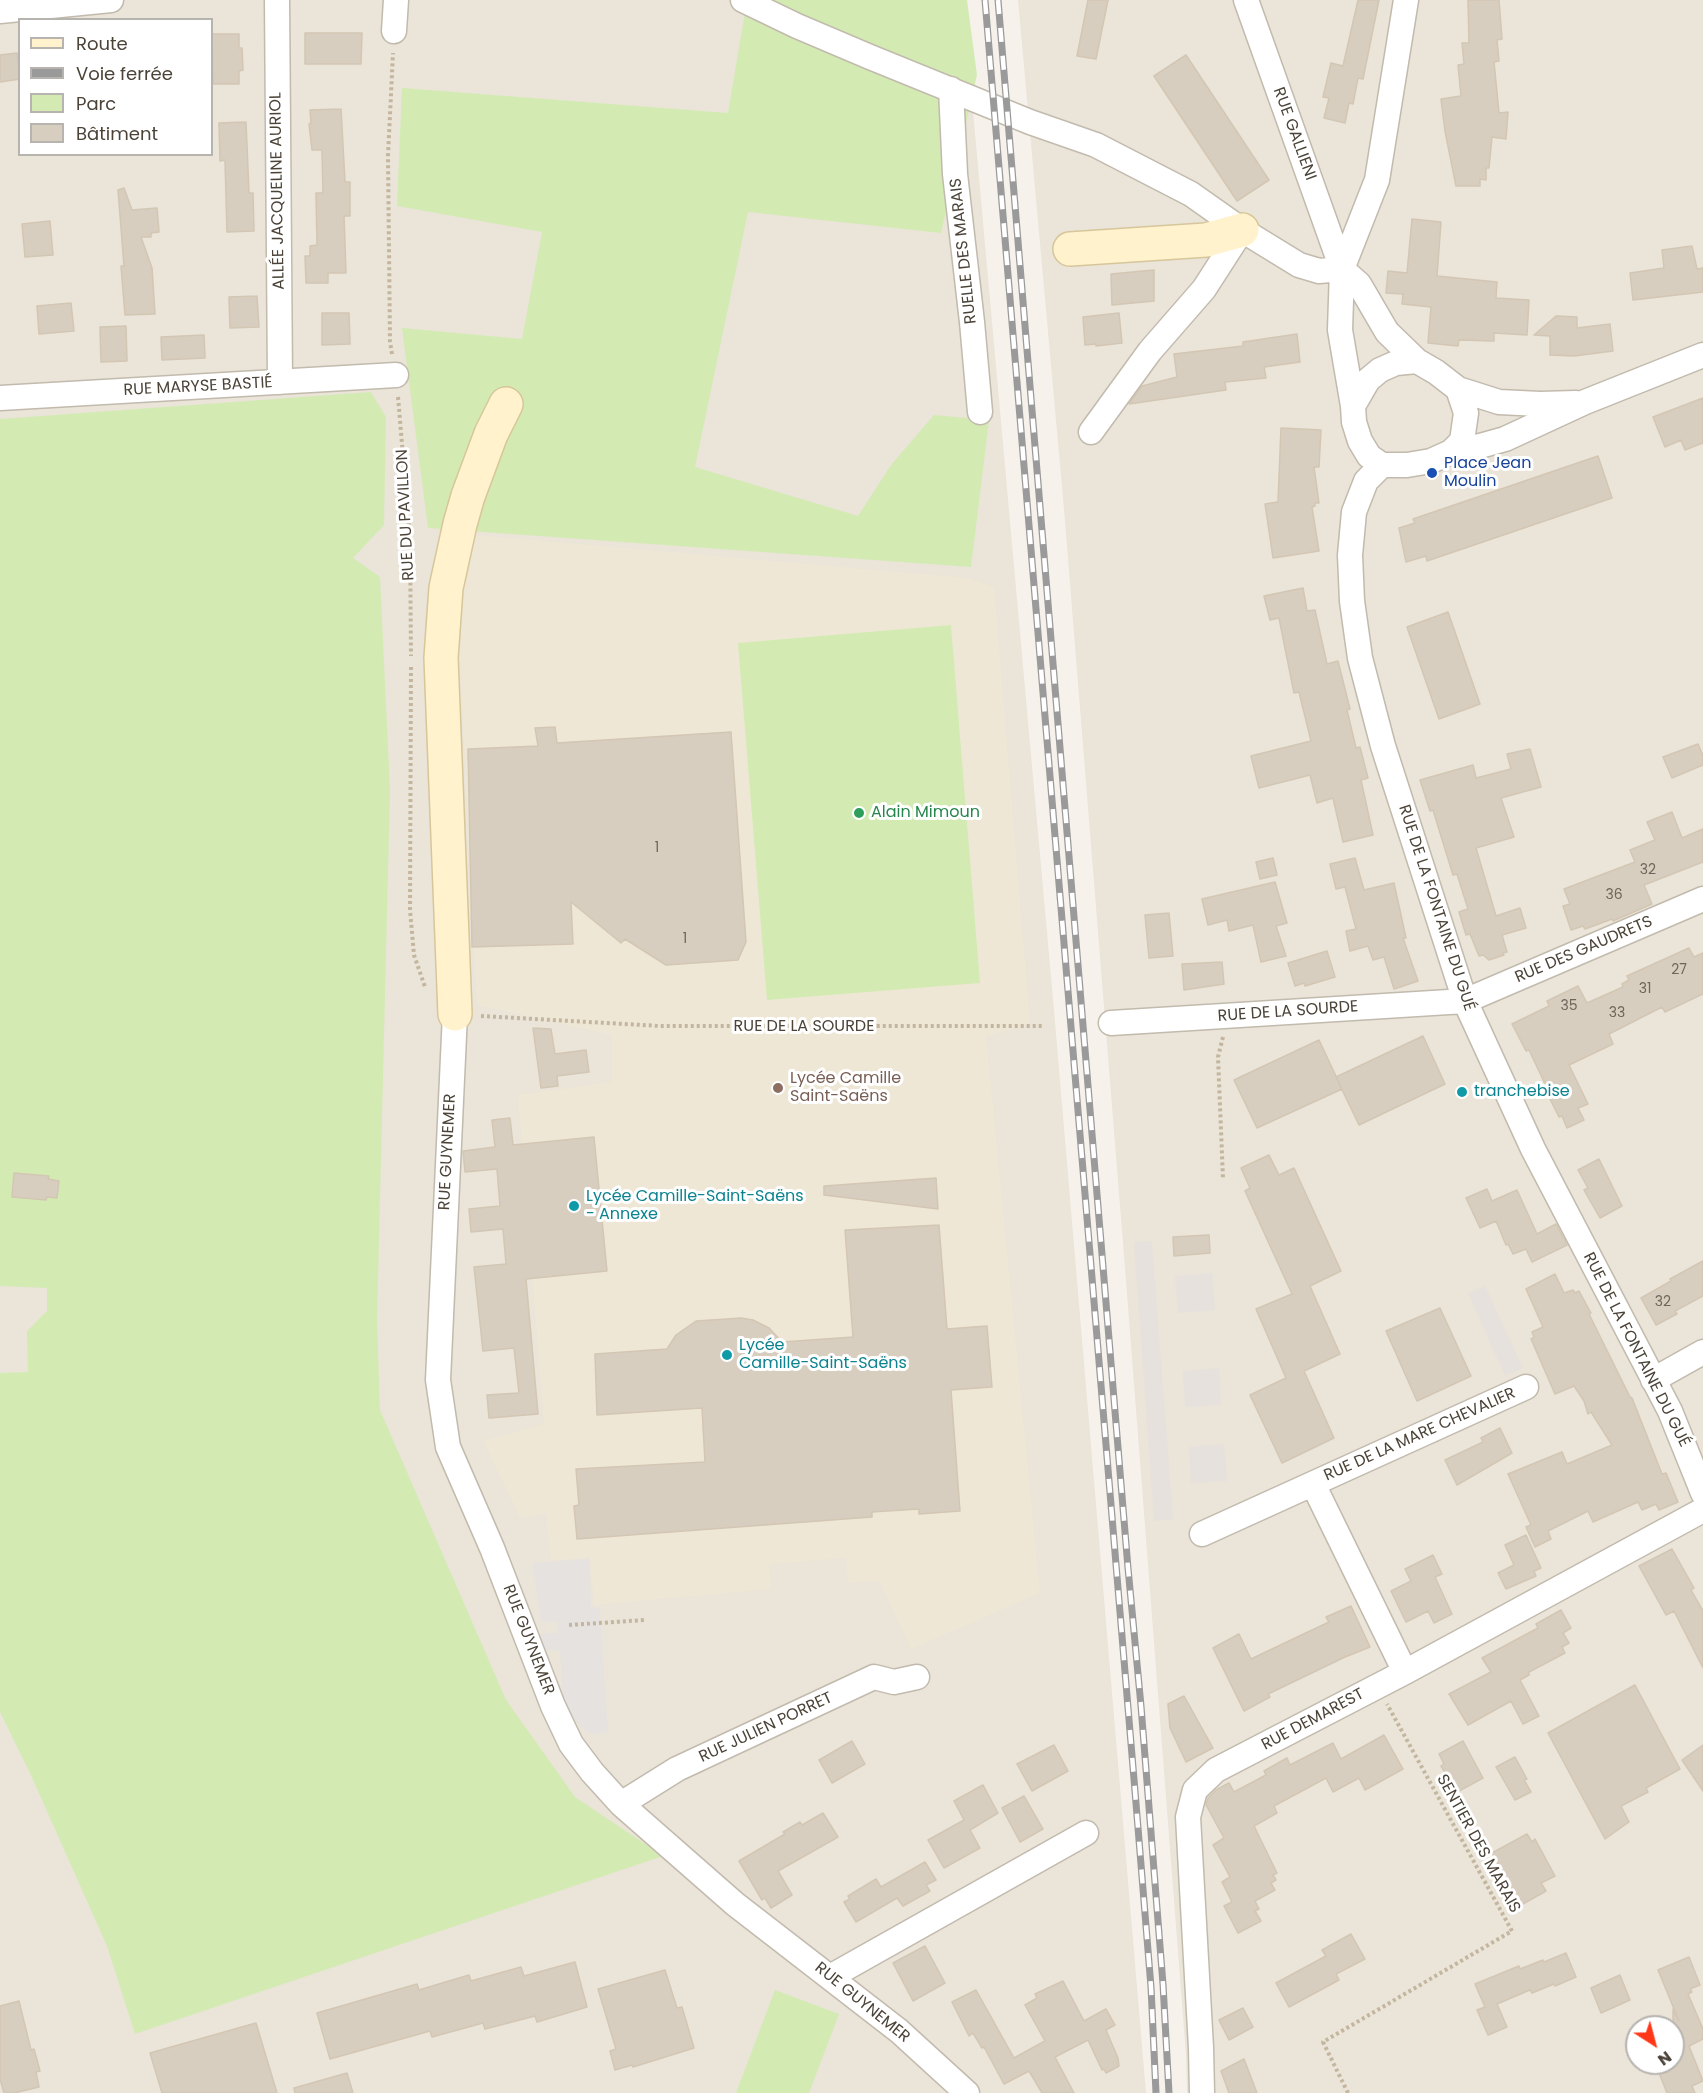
<!DOCTYPE html>
<html>
<head>
<meta charset="utf-8">
<style>
  body { margin:0 }
  #map { position:relative; width:1703px; height:2093px; overflow:hidden; background:#f6f2eb; font-family:Poppins,sans-serif }
  canvas { display:block }
  .legend { position:absolute; left:18px; top:18px; width:195px; height:138px; box-sizing:border-box; background:#fff; border:2px solid #b7b4af; margin:0; padding:8px 10px; list-style:none; font-size:18px; color:#4b4338 }
  .legend li { display:flex; align-items:center; gap:12px; height:30px }
  .legend b { width:30px; border:2px solid #b7b4af }
  .north { position:absolute; left:1625px; top:2015px; width:60px; height:60px; box-sizing:border-box; background:#fff; border:2px solid #b7b4af; border-radius:50%; rotate:144deg; font-size:16px; font-weight:700; line-height:24px; text-align:center; color:#4b4338 }
  .north::after { content:''; display:block; margin:auto; width:21px; height:27px; background:#ff3719; clip-path:polygon(50% 0,100% 100%,50% 72%,0 100%) }
</style>
</head>
<body>
<div id="map">
<canvas width="1703" height="2093"></canvas>
<ul class="legend">
<li><b style="height:8px;background:#fff2cc"></b>Route</li>
<li><b style="height:8px;background:#9a9a9a"></b>Voie ferrée</li>
<li><b style="height:16px;background:#d3ebb3"></b>Parc</li>
<li><b style="height:16px;background:#d8cec0"></b>Bâtiment</li>
</ul>
<div class="north">N</div>
</div>
<script>
const c = document.querySelector('canvas').getContext('2d');
c.lineJoin = 'round';
function paint(path, color) { c.fillStyle = color; c.fill(path, 'evenodd'); }
const shape = rows => new Path2D(rows.map(r => 'M' + r).join(''));
function strokePath(path, color, width, dash) { c.strokeStyle = color; c.lineWidth = width; c.lineCap = dash ? 'butt' : 'round'; c.setLineDash(dash || []); c.stroke(path); }
function label(font, color, halo, rows, align = 'center') {
  c.font = font + ' Poppins,sans-serif'; c.lineWidth = 6; c.setLineDash([]); c.textBaseline = 'middle'; c.strokeStyle = halo; c.fillStyle = color; for (const [text, x, y, turn = 0] of rows) {
    c.save(); c.translate(x, y); c.rotate((+turn || 0) * Math.PI / 180); c.textAlign = isNaN(turn) ? turn : align; if (halo) c.strokeText(text, 0, 0); c.fillText(text, 0, 0); c.restore();
  }
}
const residential = shape([
  [0,0,963,0,1054,1010,1146,2093,0,2093],
  [20,20,212,20,212,154,20,154],
  [1018,0,1703,0,1703,2093,1187,2093,1186,2055,1125,1268,1064,509],
  [1637,2027,1673,2027,1673,2063,1637,2063]
]);
const industrial = shape([
  [1152,1241,1173,1519,1154,1521,1134,1242],
  [1212,1273,1215,1310,1178,1313,1175,1276],
  [1485,1286,1523,1368,1505,1376,1468,1293],
  [1219,1368,1221,1405,1185,1407,1183,1371],
  [1224,1444,1227,1481,1191,1483,1189,1447]
]);
const education = shape([
  [453,533,967,578,994,587,1030,1024,986,1036,1040,1593,911,1649,879,1581,848,1583,846,1558,769,1564,771,1589,594,1605,590,1557,551,1561,546,1513,520,1518,483,1441,544,1424,518,1095,612,1082,612,1035,477,1005]
]);
const green = shape([
  [747,0,967,0,977,75,941,233,748,212,695,467,858,516,891,465,934,415,989,420,971,567,428,528,402,328,522,339,542,232,397,206,402,88,728,113],
  [371,392,386,417,384,525,353,558,380,577,390,790,377,1321,380,1410,506,1700,575,1797,663,1856,135,2034,107,1946,30,1773,0,1712,0,1373,28,1372,27,1331,47,1311,47,1288,0,1286,0,419],
  [951,625,980,983,767,1000,738,643],
  [775,1990,839,2014,809,2093,736,2093]
]);
const parking = shape([
  [589,1559,591,1607,599,1608,608,1732,590,1734,564,1712,560,1650,542,1650,541,1634,558,1633,557,1622,541,1622,533,1563]
]);
const building = shape([
  [1088,0,1108,0,1096,59,1077,56,1088,0],
  [1358,0,1379,0,1363,79,1358,78,1353,104,1349,103,1345,123,1324,118,1329,98,1323,97,1331,63,1343,66,1358,0],
  [1468,0,1499,0,1502,39,1497,40,1499,61,1494,62,1499,113,1508,112,1506,139,1492,137,1489,168,1486,168,1486,180,1480,179,1480,186,1456,186,1445,131,1441,99,1461,96,1458,65,1464,64,1462,43,1469,43,1468,0],
  [305,33,362,33,361,64,305,64,305,33],
  [212,34,239,34,239,48,242,48,243,70,239,71,239,84,213,84,212,34],
  [17,53,20,79,0,82,0,55,17,53],
  [1186,55,1269,180,1237,201,1154,76,1186,55],
  [341,109,345,182,350,182,350,216,344,216,346,273,328,273,328,283,306,283,305,256,310,256,310,246,317,245,316,193,323,193,322,150,312,150,309,124,311,123,310,110,341,109],
  [246,122,249,193,253,193,254,231,227,232,225,160,220,161,219,123,246,122],
  [124,188,132,210,157,208,159,232,151,233,151,237,141,237,152,268,155,314,125,315,121,266,124,266,118,190,124,188],
  [1412,219,1441,222,1437,276,1497,282,1496,298,1529,300,1527,335,1494,333,1494,341,1459,340,1458,346,1428,343,1431,307,1402,304,1403,294,1386,293,1388,271,1407,273,1412,219],
  [50,221,53,255,25,257,22,224,50,221],
  [1692,246,1697,269,1703,268,1703,292,1633,300,1630,273,1664,268,1662,250,1692,246],
  [1154,270,1154,301,1112,305,1111,274,1154,270],
  [257,296,259,327,230,328,229,297,257,296],
  [71,303,74,331,39,334,37,306,71,303],
  [322,313,349,313,350,344,322,345,322,313],
  [1119,313,1122,343,1096,346,1096,344,1085,345,1083,317,1119,313],
  [1556,316,1577,317,1577,328,1610,324,1613,351,1574,356,1550,355,1550,336,1534,335,1556,316],
  [126,326,127,361,101,362,100,327,126,326],
  [1297,334,1300,362,1264,367,1266,378,1225,382,1226,390,1129,404,1142,386,1177,377,1174,354,1243,346,1243,342,1297,334],
  [204,335,205,358,162,360,161,337,204,335],
  [1703,398,1703,443,1685,450,1681,440,1665,447,1653,417,1703,398],
  [1281,428,1321,430,1319,467,1314,467,1319,503,1315,503,1315,506,1312,507,1319,551,1273,558,1265,504,1278,502,1281,428],
  [1598,456,1612,498,1427,561,1426,556,1406,562,1399,528,1415,523,1413,519,1598,456],
  [1303,588,1307,611,1315,610,1327,664,1338,661,1350,709,1347,710,1356,748,1360,747,1368,778,1361,780,1373,835,1343,842,1333,798,1317,803,1310,775,1259,788,1251,756,1311,741,1299,692,1294,693,1279,618,1270,620,1264,596,1303,588],
  [1448,612,1480,704,1439,719,1407,627,1448,612],
  [555,727,557,743,731,732,746,942,738,960,666,965,625,939,621,943,571,902,573,944,472,947,468,749,538,746,535,728,555,727],
  [1698,744,1703,756,1703,765,1672,778,1663,757,1698,744],
  [1530,749,1541,787,1501,798,1514,837,1476,848,1496,916,1520,908,1526,928,1502,935,1507,952,1503,953,1504,955,1489,960,1483,955,1479,956,1470,934,1466,935,1459,912,1468,909,1457,874,1453,875,1433,810,1430,811,1420,780,1473,765,1476,778,1511,769,1507,754,1530,749],
  [1672,812,1682,838,1703,829,1703,862,1644,885,1652,904,1613,921,1612,919,1585,929,1583,926,1571,930,1563,906,1570,904,1564,889,1635,862,1630,850,1655,840,1647,822,1672,812],
  [1273,858,1277,875,1260,879,1256,862,1273,858],
  [1355,858,1364,890,1394,883,1406,938,1403,938,1418,981,1394,989,1384,957,1373,960,1368,946,1350,951,1346,931,1356,929,1345,887,1336,889,1330,864,1355,858],
  [1275,882,1287,923,1276,926,1286,956,1261,962,1253,925,1229,931,1227,920,1208,925,1202,899,1275,882],
  [1169,913,1173,956,1149,958,1145,915,1169,913],
  [1689,948,1694,957,1703,953,1703,994,1665,1012,1662,1007,1609,1034,1613,1044,1569,1065,1588,1104,1578,1108,1584,1120,1567,1128,1562,1116,1559,1117,1545,1089,1547,1088,1529,1050,1526,1051,1512,1024,1549,1006,1547,1001,1578,986,1587,1003,1623,987,1622,984,1629,980,1627,976,1689,948],
  [1327,951,1335,977,1305,986,1304,983,1295,986,1288,963,1327,951],
  [1222,962,1224,984,1184,990,1182,964,1222,962],
  [533,1028,551,1029,555,1054,586,1050,589,1072,557,1076,558,1086,541,1088,533,1028],
  [1423,1036,1445,1084,1359,1125,1336,1077,1423,1036],
  [1319,1040,1342,1089,1257,1128,1234,1080,1319,1040],
  [510,1118,513,1145,594,1137,607,1271,526,1279,538,1414,489,1418,487,1395,519,1393,514,1348,483,1351,474,1267,506,1264,503,1229,471,1232,469,1209,500,1206,497,1169,465,1172,463,1151,495,1147,492,1120,510,1118],
  [1269,1155,1279,1175,1294,1168,1341,1271,1310,1286,1340,1354,1304,1371,1334,1438,1282,1463,1250,1395,1286,1378,1256,1309,1292,1294,1245,1191,1250,1188,1241,1168,1269,1155],
  [1599,1159,1622,1206,1600,1218,1584,1190,1588,1188,1578,1170,1599,1159],
  [14,1173,49,1176,48,1179,59,1181,57,1198,47,1197,46,1200,12,1197,14,1173],
  [936,1178,938,1209,824,1195,824,1186,936,1178],
  [1487,1189,1492,1201,1517,1190,1537,1234,1556,1224,1567,1245,1532,1262,1526,1249,1513,1254,1508,1244,1506,1245,1496,1221,1480,1228,1466,1198,1487,1189],
  [939,1225,947,1329,987,1326,992,1387,951,1390,960,1511,919,1514,919,1509,872,1512,872,1517,577,1539,574,1506,579,1505,576,1469,705,1462,702,1408,597,1415,595,1354,667,1349,676,1335,696,1321,741,1318,753,1320,769,1328,782,1342,853,1337,845,1230,939,1225],
  [1209,1235,1210,1253,1174,1256,1173,1237,1209,1235],
  [1703,1261,1703,1296,1675,1311,1677,1314,1656,1325,1641,1298,1671,1281,1670,1279,1703,1261],
  [1555,1274,1564,1293,1573,1290,1575,1293,1579,1291,1591,1313,1589,1314,1630,1397,1632,1398,1662,1474,1666,1473,1678,1502,1659,1510,1656,1504,1642,1510,1638,1502,1593,1522,1588,1511,1548,1531,1551,1539,1535,1547,1526,1527,1531,1525,1508,1474,1562,1452,1567,1464,1612,1445,1591,1412,1588,1414,1584,1401,1574,1386,1555,1394,1531,1339,1534,1337,1532,1332,1543,1327,1526,1289,1555,1274],
  [1440,1308,1471,1376,1417,1401,1386,1331,1440,1308],
  [1500,1428,1512,1453,1457,1485,1445,1460,1483,1442,1481,1438,1500,1428],
  [1526,1535,1541,1568,1534,1571,1536,1576,1506,1589,1498,1573,1514,1565,1505,1545,1526,1535],
  [1672,1549,1694,1588,1691,1590,1703,1611,1703,1668,1674,1611,1666,1615,1639,1566,1672,1549],
  [1433,1555,1442,1574,1435,1577,1452,1614,1434,1623,1428,1611,1406,1622,1391,1591,1411,1581,1405,1569,1433,1555],
  [1351,1606,1370,1647,1345,1657,1268,1694,1270,1697,1244,1711,1213,1648,1239,1634,1251,1659,1329,1622,1326,1617,1351,1606],
  [1561,1610,1571,1628,1563,1633,1569,1643,1562,1647,1565,1653,1529,1672,1529,1675,1520,1680,1539,1716,1523,1724,1511,1701,1468,1725,1449,1694,1491,1672,1482,1658,1538,1628,1536,1624,1561,1610],
  [1635,1685,1680,1769,1646,1788,1648,1792,1621,1806,1629,1822,1605,1839,1548,1733,1635,1685],
  [1184,1696,1213,1748,1186,1762,1170,1728,1168,1704,1184,1696],
  [1384,1735,1403,1769,1365,1790,1359,1778,1333,1792,1326,1778,1274,1806,1277,1813,1254,1826,1277,1873,1273,1875,1276,1880,1271,1883,1275,1890,1255,1901,1259,1909,1255,1911,1261,1921,1238,1933,1224,1906,1232,1902,1222,1882,1230,1877,1213,1845,1224,1838,1206,1805,1208,1798,1216,1790,1229,1783,1234,1792,1266,1775,1264,1771,1287,1758,1290,1765,1333,1743,1341,1759,1384,1735],
  [852,1741,865,1764,832,1783,819,1760,852,1741],
  [1463,1741,1483,1778,1459,1791,1454,1781,1451,1782,1441,1766,1444,1764,1439,1754,1463,1741],
  [1054,1745,1068,1771,1032,1791,1017,1764,1054,1745],
  [1703,1745,1703,1791,1682,1760,1703,1745],
  [1515,1757,1527,1779,1524,1780,1531,1792,1515,1800,1496,1767,1515,1757],
  [983,1785,998,1813,970,1830,980,1848,944,1868,928,1840,964,1820,954,1801,983,1785],
  [1024,1796,1043,1829,1020,1842,1002,1808,1024,1796],
  [823,1813,838,1837,778,1871,792,1895,771,1908,765,1898,762,1900,739,1861,785,1834,783,1832,800,1822,802,1825,823,1813],
  [1527,1834,1532,1842,1535,1839,1555,1876,1541,1883,1546,1891,1521,1905,1492,1853,1527,1834],
  [925,1862,936,1880,926,1885,930,1891,903,1906,897,1898,856,1922,844,1902,850,1899,848,1896,876,1879,881,1887,925,1862],
  [1351,1934,1365,1959,1336,1974,1339,1980,1289,2007,1276,1983,1326,1956,1322,1950,1351,1934],
  [925,1946,945,1983,913,2001,893,1963,925,1946],
  [1566,1953,1576,1977,1555,1986,1554,1984,1532,1993,1530,1990,1497,2004,1507,2027,1488,2035,1477,2010,1485,2007,1475,1984,1519,1966,1520,1969,1543,1960,1544,1962,1566,1953],
  [1689,1957,1700,1985,1690,1989,1692,1992,1688,1994,1703,2029,1703,2039,1689,2046,1703,2081,1692,2086,1695,2093,1667,2093,1657,2068,1673,2063,1673,2009,1679,2021,1658,1970,1689,1957],
  [575,1962,587,2007,537,2022,535,2016,485,2029,483,2023,432,2037,430,2031,330,2059,317,2013,417,1984,419,1990,469,1975,471,1981,521,1967,524,1976,575,1962],
  [665,1970,677,2008,682,2007,694,2048,633,2067,632,2065,615,2070,610,2051,616,2049,598,1989,665,1970],
  [1620,1975,1630,2000,1601,2013,1591,1988,1620,1975],
  [1063,1981,1084,2021,1106,2009,1115,2025,1106,2030,1118,2058,1119,2066,1106,2073,1104,2069,1102,2070,1088,2040,1055,2057,1074,2093,1042,2093,1029,2071,1004,2084,984,2047,982,2048,973,2033,969,2036,952,2002,976,1990,1014,2058,1045,2041,1025,2005,1037,1998,1035,1994,1063,1981],
  [19,2001,31,2050,34,2049,40,2071,36,2072,39,2087,14,2093,4,2093,0,2079,0,2006,19,2001],
  [1243,2008,1253,2027,1229,2040,1219,2020,1243,2008],
  [256,2023,277,2093,162,2093,150,2053,256,2023],
  [1244,2059,1257,2093,1229,2093,1221,2071,1244,2059],
  [347,2073,353,2093,295,2093,294,2088,347,2073]
]);
const path = shape([
  [392,354,390,342,388,156,393,53],
  [398,397,410,539,411,656],
  [411,667,410,910,414,955,425,987],
  [481,1016,660,1026,1043,1026],
  [1223,1037,1218,1057,1223,1179],
  [569,1625,645,1620],
  [1348,2093,1323,2042,1512,1931,1387,1704]
]);
const minor = shape([
  [277,0,280,382],
  [743,0,797,26,870,57,1030,122,1096,145,1191,194,1242,230,1299,265,1319,271,1342,269],
  [1246,0,1342,269,1340,330,1353,406,1354,422,1360,441,1369,456,1382,465,1407,465,1431,461,1451,452,1462,441,1466,413,1458,389,1436,372,1417,361,1387,332,1359,284,1342,269],
  [0,11,111,0],
  [394,31,396,0],
  [951,89,955,174,972,322,980,412],
  [1342,269,1377,180,1406,0],
  [1458,389,1499,402,1540,404,1576,403],
  [0,398,396,375],
  [1353,406,1368,380,1380,370,1396,363,1417,361],
  [1091,432,1150,351,1204,289,1242,230],
  [1451,452,1480,446,1505,439,1585,402,1703,355],
  [1382,465,1366,481,1354,512,1350,555,1352,601,1360,658,1383,746,1465,1001,1533,1149,1670,1411,1703,1493],
  [455,1014,438,1380,448,1447,492,1548,553,1706,571,1744,592,1772,621,1804,735,1904,899,2031,967,2093],
  [1111,1023,1465,1001,1703,899],
  [1653,1380,1703,1352],
  [1313,1484,1405,1672],
  [1202,1534,1526,1387],
  [621,1804,677,1769,874,1677,894,1682,917,1677],
  [830,1977,1086,1833],
  [1202,2093,1201,2048,1188,1817,1195,1790,1216,1770,1405,1672,1703,1510]
]);
const secondary = shape([
  [1070,249,1206,240,1242,230],
  [455,1014,441,658,446,588,460,524,468,496,491,434,506,404]
]);
const rail = shape([
  [985,0,1135,1791,1151,1987,1156,2093],
  [998,0,1128,1568,1141,1706,1163,1984,1169,2093]
]);
const markers = [
  [1432,473,6,"#1a4fb4"],
  [859,813,6,"#2e9e5b"],
  [778,1088,6,"#8d6e63"],
  [1462,1092,6,"#0f9aa8"],
  [574,1206,6,"#0f9aa8"],
  [727,1355,6,"#0f9aa8"]
];
const numberNames = [
  ["1",657,848],
  ["32",1648,870],
  ["36",1614,895],
  ["1",685,939],
  ["27",1679,970],
  ["31",1645,989],
  ["35",1569,1006],
  ["33",1617,1013],
  ["32",1663,1302]
];
const streetNames = [
  ["RUE GALLIENI",1294,134,70],
  ["ALLÉE JACQUELINE AURIOL",278,191,-91],
  ["RUELLE DES MARAIS",964,251,-96],
  ["RUE MARYSE BASTIÉ",198,387,-3],
  ["RUE DU PAVILLON",406,515,-93],
  ["RUE DE LA FONTAINE DU GUÉ",1436,908,72],
  ["RUE DES GAUDRETS",1584,950,-23],
  ["RUE DE LA SOURDE",1288,1012,-4],
  ["RUE DE LA SOURDE",804,1027],
  ["RUE GUYNEMER",448,1152,-87],
  ["RUE DE LA FONTAINE DU GUÉ",1636,1350,63],
  ["RUE DE LA MARE CHEVALIER",1420,1435,-24],
  ["RUE GUYNEMER",528,1640,69],
  ["RUE DEMAREST",1313,1720,-28],
  ["RUE JULIEN PORRET",766,1728,-25],
  ["SENTIER DES MARAIS",1478,1844,61],
  ["RUE GUYNEMER",862,2003,39]
];
const transitNames = [
  ["Place Jean",1444,464],
  ["Moulin",1444,482]
];
const leisureNames = [
  ["Alain Mimoun",871,813]
];
const educationNames = [
  ["Lycée Camille",790,1079],
  ["Saint-Saëns",790,1097]
];
const cultureNames = [
  ["tranchebise",1474,1092],
  ["Lycée Camille-Saint-Saëns",586,1197],
  ["- Annexe",586,1215],
  ["Lycée",739,1346],
  ["Camille-Saint-Saëns",739,1364]
];
paint(residential, '#eae4d9');
paint(industrial, '#e6e1dc');
paint(education, '#efe7d5');
paint(green, '#d3ebb3');
paint(parking, '#e5e2df');
paint(building, '#d8cec0');
strokePath(building, '#d3c6b3', 1.5);
strokePath(minor, '#c2baad', 27);
strokePath(secondary, '#d7c69a', 36);
strokePath(path, '#c4b69e', 4, [3, 3]);
strokePath(minor, '#fff', 24);
strokePath(secondary, '#fff2cc', 33);
strokePath(rail, '#9a9a9a', 7);
strokePath(rail, '#fff', 4.5, [14]);
for (const [x, y, r, color] of markers) { const dot = new Path2D(); dot.arc(x, y, r, 0, 2 * Math.PI); c.fillStyle = color; c.fill(dot); strokePath(dot, '#fff', 2); }
label('14px', '#6e665a', null, numberNames);
label('16px', '#4b4338', '#fff', streetNames);
label('16px', '#164399', '#fff', transitNames, 'left');
label('16px', '#27864d', '#fff', leisureNames, 'left');
label('16px', '#785e54', '#fff', educationNames, 'left');
label('16px', '#0d838f', '#fff', cultureNames, 'left');
</script>
</body>
</html>
